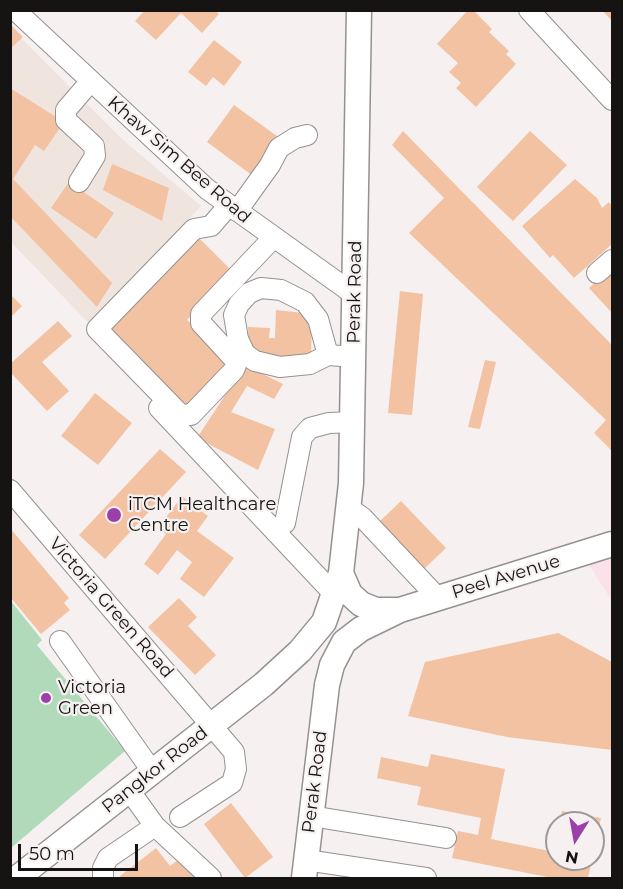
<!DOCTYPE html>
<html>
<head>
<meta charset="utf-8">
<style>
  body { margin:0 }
  #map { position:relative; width:623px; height:889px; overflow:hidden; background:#f6f1f0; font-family:Montserrat,sans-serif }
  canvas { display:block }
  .frame { position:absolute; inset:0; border:12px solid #151413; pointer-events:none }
  .north { position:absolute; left:545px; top:811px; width:60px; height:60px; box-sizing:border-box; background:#f6f1f0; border:2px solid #9c9998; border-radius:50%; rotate:191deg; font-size:16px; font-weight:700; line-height:24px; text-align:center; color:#151413 }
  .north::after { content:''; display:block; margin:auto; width:21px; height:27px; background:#9b40ab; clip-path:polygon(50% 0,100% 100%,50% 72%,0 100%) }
  .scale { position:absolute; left:18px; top:844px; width:120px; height:27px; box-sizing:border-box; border:3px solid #151413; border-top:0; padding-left:8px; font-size:18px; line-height:21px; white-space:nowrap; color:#151413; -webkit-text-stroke:4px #f6f1f0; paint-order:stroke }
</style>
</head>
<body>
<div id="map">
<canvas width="623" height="889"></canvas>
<div class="frame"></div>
<div class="north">N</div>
<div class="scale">50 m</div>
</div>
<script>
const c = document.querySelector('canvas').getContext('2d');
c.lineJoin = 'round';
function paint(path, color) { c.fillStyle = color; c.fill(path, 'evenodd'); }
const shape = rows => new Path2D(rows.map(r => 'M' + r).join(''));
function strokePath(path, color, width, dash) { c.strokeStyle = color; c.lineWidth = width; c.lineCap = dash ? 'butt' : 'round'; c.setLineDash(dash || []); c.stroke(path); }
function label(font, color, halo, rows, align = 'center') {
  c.font = font + ' Montserrat,sans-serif'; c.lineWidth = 4.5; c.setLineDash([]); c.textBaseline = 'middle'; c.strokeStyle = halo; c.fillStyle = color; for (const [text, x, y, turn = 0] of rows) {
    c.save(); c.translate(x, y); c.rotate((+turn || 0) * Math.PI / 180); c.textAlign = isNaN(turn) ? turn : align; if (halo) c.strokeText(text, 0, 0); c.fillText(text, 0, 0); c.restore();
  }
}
const built = shape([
  [10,27,122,139,201,206,92,327,11,242]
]);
const medical = shape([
  [612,554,612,601,587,562]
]);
const green = shape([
  [11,601,42,640,37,645,125,751,11,848]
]);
const building = shape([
  [145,10,215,10,219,14,202,33,181,13,156,40,135,21],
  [468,10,473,10,492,29,489,32,509,51,506,54,516,64,476,107,456,88,461,83,449,72,458,63,437,44],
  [602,10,612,10,612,21],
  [10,24,23,37,10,49],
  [214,40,242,62,224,86,213,77,206,86,188,72],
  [10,88,64,122,44,151,35,145,13,179,112,283,97,307,10,216],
  [234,105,281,139,253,176,207,142],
  [403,131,612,345,612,451,594,433,606,420,409,233,444,198,392,145],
  [530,131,567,165,513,221,477,187],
  [112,164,169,188,162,221,103,190],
  [575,179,597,198,602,208,609,202,612,206,612,244,574,278,553,255,550,258,522,226],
  [69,182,114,213,96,239,51,208],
  [195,234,232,271,187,320,231,362,181,413,103,329],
  [610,268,612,271,612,313,589,288],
  [400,291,423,294,412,415,388,413],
  [10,294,22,306,10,318],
  [276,310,312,314,311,359,249,354,248,327,270,328,269,338,275,338],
  [58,321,72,336,42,362,69,391,47,411,10,372,10,364],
  [485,360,496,362,480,429,468,427],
  [245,365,283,384,274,399,247,386,231,412,275,429,258,470,197,438],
  [95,393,132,423,98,465,61,436],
  [160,449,186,472,105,559,79,535],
  [182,496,208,516,197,531,234,558,204,597,180,579,192,562,177,550,158,575,144,564,166,534,158,528],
  [401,501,446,548,424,569,378,523],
  [10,528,69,598,64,603,70,610,41,634,10,597],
  [179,598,197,617,188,626,216,655,195,675,148,627],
  [558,633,612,662,612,750,507,737,408,716,425,662],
  [431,754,505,769,491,839,554,852,557,840,557,859,592,859,588,878,552,878,452,858,458,831,478,835,481,818,417,805,421,787,377,778,381,757,428,767],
  [231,803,273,857,245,878,204,824],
  [562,811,601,818,594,850,593,823,560,823],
  [156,848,170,866,182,857,198,878,122,878,120,876]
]);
const minor = shape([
  [15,10,207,189,355,295],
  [529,10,612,100],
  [79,182,95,156,94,146,66,120,66,110,90,82],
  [229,205,211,226,194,229,97,329,180,414,191,415,234,370,236,365,235,360,201,323,201,314,273,238],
  [237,211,270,165,279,148,295,138,307,135],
  [597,273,612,260],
  [328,355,318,319,305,302,281,290,261,288,249,293,239,304,234,315,238,339,245,354,255,361,280,367,310,364,328,355,354,357],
  [159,408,334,594],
  [10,490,234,752,236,769,232,783,180,817],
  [349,508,363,518,438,598],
  [285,523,302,437,310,428,329,423,354,422],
  [60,641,152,771],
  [129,790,155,826,211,878],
  [311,816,446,838],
  [306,860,426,878],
  [103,878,103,868,108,858,155,826]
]);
const major = shape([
  [341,573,350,594,361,604,376,610,400,610],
  [17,878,264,684,300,651,324,622,341,573,351,483,359,10],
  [304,878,327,685,332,665,344,642,361,629,400,610,612,544]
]);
const markers = [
  [114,515,8,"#9b40ab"],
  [46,698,6,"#9b40ab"]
];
const streetNames = [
  ["Khaw Sim Bee Road",179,160,41],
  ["Perak Road",355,292,-89],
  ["Peel Avenue",506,577,-17],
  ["Victoria Green Road",111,608,49],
  ["Pangkor Road",155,770,-38],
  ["Perak Road",315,782,-83]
];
const poiNames = [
  ["iTCM Healthcare",128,505],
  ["Centre",128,526],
  ["Victoria",58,688],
  ["Green",58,709]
];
paint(built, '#f0e4df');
paint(medical, '#fae1ea');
paint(green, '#b1dabb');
paint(building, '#f2c2a2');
strokePath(minor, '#95918f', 22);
strokePath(major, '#95918f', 27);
strokePath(minor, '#fff', 20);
strokePath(major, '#fff', 24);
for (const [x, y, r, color] of markers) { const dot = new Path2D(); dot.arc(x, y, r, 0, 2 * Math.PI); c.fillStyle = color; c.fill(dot); strokePath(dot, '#f6f1f0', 2); }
label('18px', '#151413', '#f6f1f0', streetNames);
label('18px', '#151413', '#f6f1f0', poiNames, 'left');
</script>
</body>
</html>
